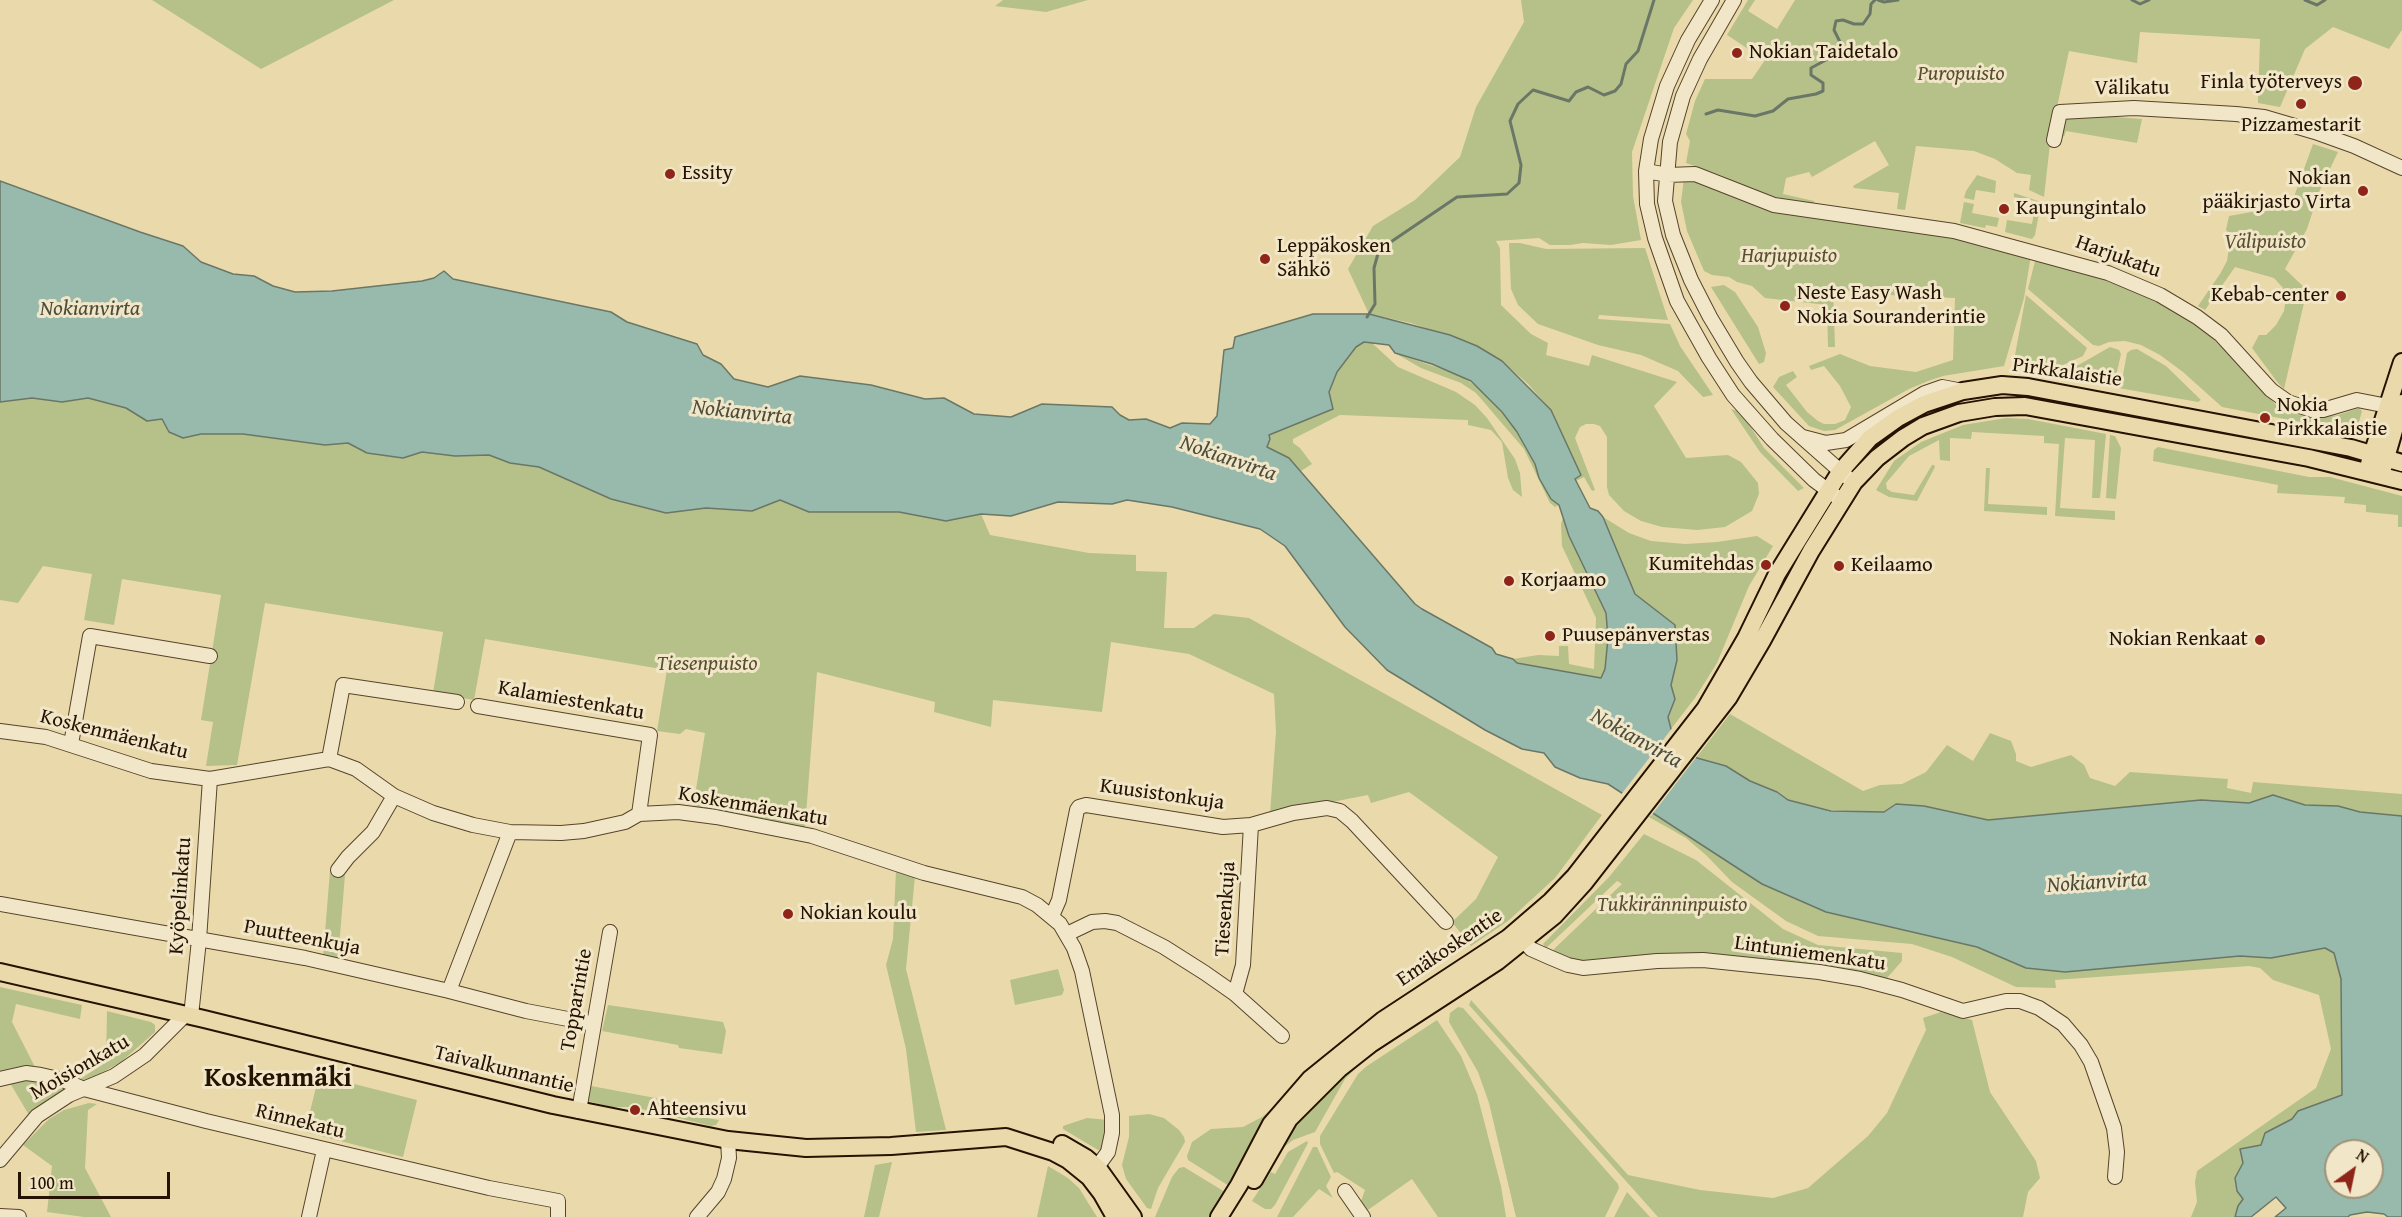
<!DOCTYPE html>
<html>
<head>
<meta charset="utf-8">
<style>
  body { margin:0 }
  #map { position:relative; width:2402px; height:1217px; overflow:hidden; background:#eadaab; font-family:"Gentium Book Plus",serif }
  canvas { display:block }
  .north { position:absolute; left:2324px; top:1139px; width:60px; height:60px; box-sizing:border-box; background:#f1e7c8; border:2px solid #9f9278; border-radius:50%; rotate:33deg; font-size:16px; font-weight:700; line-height:24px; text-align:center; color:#251200 }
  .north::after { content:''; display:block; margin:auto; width:21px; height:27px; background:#8f2418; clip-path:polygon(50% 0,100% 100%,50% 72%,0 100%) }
  .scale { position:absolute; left:18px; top:1172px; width:152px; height:27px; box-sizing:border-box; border:3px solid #251200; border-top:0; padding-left:8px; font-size:18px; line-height:21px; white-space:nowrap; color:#251200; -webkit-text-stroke:4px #f1e7c8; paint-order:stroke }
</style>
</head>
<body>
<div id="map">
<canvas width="2402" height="1217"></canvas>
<div class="north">N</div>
<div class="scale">100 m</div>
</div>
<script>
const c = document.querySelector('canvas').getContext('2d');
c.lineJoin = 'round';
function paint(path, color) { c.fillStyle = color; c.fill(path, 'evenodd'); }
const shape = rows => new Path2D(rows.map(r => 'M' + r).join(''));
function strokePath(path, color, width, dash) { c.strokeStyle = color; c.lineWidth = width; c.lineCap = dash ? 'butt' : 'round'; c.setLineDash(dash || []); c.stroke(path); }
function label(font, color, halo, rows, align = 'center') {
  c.font = font + ' "Gentium Book Plus",serif'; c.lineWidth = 6; c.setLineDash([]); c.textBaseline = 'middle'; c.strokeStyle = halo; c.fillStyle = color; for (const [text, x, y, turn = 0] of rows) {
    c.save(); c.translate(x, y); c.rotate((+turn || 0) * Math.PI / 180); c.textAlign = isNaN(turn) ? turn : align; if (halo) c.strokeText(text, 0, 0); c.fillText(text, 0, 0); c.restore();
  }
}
const green = shape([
  [152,0,394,0,261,69],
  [1003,0,1088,0,1046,12,995,6],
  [1521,0,1693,0,1674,28,1632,152,1633,196,1641,240,1611,245,1583,243,1570,245,1550,245,1539,238,1496,241,1500,248,1501,305,1531,334,1548,343,1546,355,1589,366,1592,355,1677,382,1654,406,1686,458,1728,455,1741,462,1758,483,1759,494,1752,511,1725,527,1697,530,1662,527,1641,521,1624,511,1609,495,1607,487,1607,437,1600,426,1594,424,1586,424,1580,427,1575,438,1595,490,1592,491,1584,477,1576,481,1575,478,1581,475,1551,410,1528,384,1502,361,1477,346,1411,323,1369,314,1348,269,1373,226,1415,200,1460,157,1476,107,1524,22],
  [1748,0,1755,0,1748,11,1777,29,1795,0,2402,0,2402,30,2389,49,2333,27,2305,49,2280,107,2258,103,2260,39,2140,32,2137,63,2069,51,2051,135,2044,197,2029,190,2031,175,2017,173,1995,159,1974,151,1916,146,1905,210,1897,209,1899,193,1854,188,1853,186,1889,165,1875,141,1812,177,1809,172,1786,178,1783,194,1814,201,1814,204,1782,199,1743,186,1720,175,1686,163,1690,141,1686,134,1695,101,1705,79,1752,79,1765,60,1727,35],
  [2102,116,2142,119,2137,143,2066,131,2064,137,2060,132,2064,120,2071,118],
  [2313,144,2338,152,2319,192,2307,229,2285,269,2307,290,2284,389,2278,383,2252,348,2259,335,2266,335,2276,325,2284,311,2286,298,2283,288,2274,278,2235,267,2205,310,2198,306,2220,274,2227,261,2229,247,2235,239,2226,230,2229,216,2291,205],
  [1977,175,1996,181,1995,193,1976,190,1974,200,1964,198,1966,191],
  [1684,178,1693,178,1736,197,1918,231,2031,255,2024,298,2004,366,1943,376,1928,381,1909,389,1835,430,1824,431,1809,426,1773,387,1779,377,1793,371,1797,377,1786,385,1807,412,1818,421,1824,424,1835,424,1845,420,1851,407,1840,386,1824,366,1811,370,1809,366,1840,354,1870,366,1916,372,1953,360,1955,298,1889,295,1833,289,1835,347,1828,347,1827,305,1765,298,1752,286,1737,282,1729,277,1712,275,1704,271,1687,231,1681,202],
  [2014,193,2041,202,2035,235,2032,239,2005,232,2007,220,2032,224,2036,201,2014,197],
  [1964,202,1974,204,1972,213,1999,218,1997,227,1986,225,1985,228,1960,223],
  [1509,243,1520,243,1546,249,1645,248,1668,320,1599,315,1598,319,1670,324,1680,346,1713,395,1703,397,1678,371,1641,355,1598,345,1538,324,1518,305,1511,289],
  [2036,257,2116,284,2168,305,2213,339,2237,361,2275,404,2316,418,2338,415,2359,408,2362,411,2357,429,2353,432,2222,407,2183,372,2160,355,2141,345,2125,341,2109,342,2099,346,2093,345,2028,289],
  [1724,285,1735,292,1758,327,1766,353,1764,362,1759,364,1711,287],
  [2026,295,2087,348,2083,356,2054,369,2013,366],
  [1364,342,1372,343,1398,367,1456,392,1475,405,1487,418,1515,459,1520,473,1522,497,1513,490,1508,478,1502,442,1491,430,1468,425,1468,420,1340,415,1293,439,1293,443,1300,448,1312,464,1301,471,1289,458,1267,447,1270,439,1268,435,1333,409,1329,392,1337,372,1356,347],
  [2110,347,2119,350,2121,354,2114,385,2121,386,2127,353,2131,350,2137,349,2166,366,2201,400,2198,402,2113,387,2066,372],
  [1395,353,1459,375,1485,392,1517,432,1535,464,1539,478,1559,505,1555,507,1550,503,1524,449,1476,393,1461,383,1421,368],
  [32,398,62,402,88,398,126,408,147,421,162,419,183,438,201,434,243,434,325,445,348,443,367,453,403,458,422,452,455,456,489,455,510,463,539,467,666,513,706,508,752,511,780,500,809,512,899,512,946,521,981,514,990,535,1089,553,1136,555,1136,571,1167,572,1164,628,1194,628,1214,614,1249,618,1602,815,1555,878,1508,921,1471,946,1452,922,1476,899,1498,857,1409,792,1371,803,1368,795,1270,814,1276,732,1274,694,1189,654,1111,642,1102,712,993,700,991,727,934,712,935,702,817,672,805,828,693,808,705,733,686,729,680,734,657,731,667,670,485,639,474,700,433,693,443,632,265,603,237,765,206,766,213,722,201,720,221,595,122,579,114,625,84,620,92,574,43,566,18,603,0,600,0,402],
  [1731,409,1741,412,1764,448,1804,488,1798,491,1760,452],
  [2006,418,2028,419,2106,434,2100,498,2092,498,2095,440,2065,438,2060,508,2115,511,2115,520,2055,516,2059,444,2044,443,2044,436,1972,432,1971,439,1950,438,1950,461,1940,460,1939,440,1909,456,1886,483,1887,489,1892,492,1914,495,1932,465,1934,465,1935,467,1917,501,1889,497,1876,490,1894,461,1921,442,1963,425],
  [2110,435,2115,436,2121,448,2116,499,2106,498],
  [2158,447,2309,477,2330,477,2402,496,2402,527,2398,527,2398,515,2366,512,2366,505,2344,503,2345,497,2277,493,2278,485,2153,461,2154,450],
  [1986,468,1990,468,1988,504,2047,507,2047,515,1984,511],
  [1603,517,1629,533,1651,541,1685,544,1717,542,1757,536,1773,546,1749,586,1717,663,1695,698,1671,729,1668,717,1675,699,1671,685,1677,660,1675,625,1635,594],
  [1563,518,1606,613,1608,638,1605,669,1601,679,1517,663,1513,659,1538,655,1559,656,1559,646,1568,646,1569,664,1594,669,1596,618,1562,546,1561,524],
  [1730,714,1863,791,1880,785,1902,784,1926,772,1947,745,1973,761,1990,733,2011,741,2016,754,2016,761,2031,767,2071,755,2084,765,2090,778,2115,786,2130,772,2228,779,2227,788,2251,793,2253,782,2402,794,2402,816,2360,812,2338,806,2305,805,2273,795,2249,803,2201,800,1987,820,1924,806,1896,804,1884,812,1831,810,1788,800,1777,792,1750,781,1726,766,1696,758],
  [1652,813,1762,884,1826,912,1977,947,2026,968,2240,956,2271,958,2325,948,2334,953,2341,979,2342,1095,2298,1111,2292,1119,2265,1133,2261,1145,2243,1163,2237,1191,2243,1199,2238,1207,2235,1217,2191,1217,2197,1202,2195,1182,2197,1171,2316,1088,2331,1049,2319,995,2273,980,2260,968,2249,966,2055,980,2056,988,2016,987,1952,957,1912,944,1818,936,1786,921,1732,882,1707,856,1686,838,1649,817],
  [1644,834,1696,860,1783,929,1818,945,1902,953,1902,961,1887,978,1794,962,1702,954,1585,962,1557,957,1553,950,1622,884,1617,881,1546,948,1543,944,1609,877],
  [896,869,915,876,906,969,946,1130,916,1132,906,1049,886,965,893,939],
  [330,871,345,875,338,959,323,957],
  [1058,969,1064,990,1062,995,1015,1005,1010,980],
  [0,987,82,1005,80,1019,16,1004,12,1022,35,1067,0,1073],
  [1451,996,1448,1003,1361,1063,1345,1079,1315,1132,1293,1140,1284,1147,1291,1128,1347,1068],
  [1471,1000,1628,1175,1700,1190,1773,1198,1808,1188,1868,1136,1887,1113,1926,1030,1923,1018,1941,1012,1972,1020,1990,1092,2036,1161,2040,1178,2028,1192,2023,1217,1658,1217,1469,1005],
  [608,1005,723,1022,726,1031,722,1054,679,1048,678,1045,602,1031],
  [1458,1007,1463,1008,1618,1184,1619,1188,1605,1217,1516,1217,1489,1103,1478,1072,1449,1022,1450,1013],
  [107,1011,151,1022,155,1025,155,1032,121,1062,87,1081,79,1080,106,1062],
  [1437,1020,1461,1056,1477,1094,1501,1186,1506,1217,1438,1217,1412,1179,1365,1212,1360,1204,1365,1190,1337,1172,1334,1173,1320,1144,1320,1136,1358,1074,1367,1066],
  [319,1075,417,1100,403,1157,305,1132],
  [32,1079,66,1087,66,1090,29,1115,10,1083],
  [591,1086,677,1102,677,1113,719,1120,716,1125,711,1126,633,1107,612,1107,591,1102,588,1101],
  [89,1103,97,1104,88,1110,85,1168,111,1217,84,1217,47,1212,52,1166,23,1145,49,1119,64,1110],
  [1273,1108,1229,1186,1188,1160,1187,1156,1192,1142,1211,1129,1243,1127,1262,1117],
  [1149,1114,1164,1118,1179,1130,1184,1137,1185,1142,1158,1188,1151,1209,1147,1208,1126,1179,1122,1165,1129,1137,1129,1116],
  [1087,1118,1108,1120,1102,1149,1098,1150,1063,1129,1063,1126],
  [1307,1141,1308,1143,1275,1205,1271,1209,1265,1209,1252,1201,1271,1172,1275,1174,1288,1152],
  [1313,1147,1317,1147,1331,1177,1326,1186,1333,1198,1319,1189,1293,1217,1277,1217],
  [892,1162,879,1217,864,1217,875,1165],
  [1048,1166,1068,1178,1079,1188,1097,1217,1037,1217],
  [1184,1167,1225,1192,1213,1214,1210,1217,1155,1217,1172,1177,1179,1168],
  [1627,1192,1650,1217,1614,1217]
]);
const water = shape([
  [0,181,140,232,183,246,201,262,233,274,254,276,273,286,295,292,332,291,422,281,434,278,444,271,453,279,611,312,627,322,697,344,703,355,721,364,734,379,768,387,800,376,871,385,925,399,944,398,974,414,1011,417,1042,404,1112,407,1120,415,1129,420,1146,419,1170,428,1182,423,1210,424,1217,416,1224,350,1233,348,1235,337,1313,314,1369,314,1450,335,1477,346,1502,361,1551,410,1581,475,1575,479,1590,508,1598,511,1603,517,1635,594,1675,625,1677,660,1671,685,1675,699,1668,717,1671,729,1697,758,1726,766,1750,781,1777,792,1788,800,1831,811,1884,812,1896,804,1924,806,1988,820,2201,800,2249,803,2273,795,2305,805,2338,806,2360,812,2402,816,2402,1217,2388,1217,2384,1214,2367,1212,2350,1215,2348,1217,2275,1217,2286,1208,2276,1197,2251,1217,2235,1217,2238,1206,2243,1199,2237,1191,2235,1178,2243,1163,2240,1149,2261,1145,2265,1133,2292,1119,2298,1111,2342,1095,2341,979,2334,953,2325,948,2271,958,2240,956,2065,972,2026,968,1977,947,1826,912,1762,884,1608,784,1580,778,1555,767,1544,753,1522,749,1485,730,1387,670,1345,627,1285,546,1260,529,1172,507,1127,500,1112,504,1058,502,1011,516,981,514,946,521,899,512,809,512,780,500,752,511,706,508,666,513,611,499,539,467,510,463,489,455,455,456,422,452,403,458,367,453,348,443,325,445,243,434,201,434,183,438,169,432,162,419,147,421,126,408,88,398,62,402,32,398,0,402,0,181],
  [1364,342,1389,345,1395,353,1432,364,1471,381,1502,412,1517,432,1535,464,1539,478,1551,499,1559,505,1569,536,1606,613,1608,638,1605,669,1601,678,1517,663,1513,659,1496,654,1492,648,1422,609,1415,604,1289,458,1267,447,1270,439,1269,435,1333,409,1329,392,1337,372,1356,347,1364,342],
  [2336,1151,2372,1151,2372,1187,2336,1187,2336,1151]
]);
const pier = shape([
  [1673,727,1698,755,1651,816,1620,796]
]);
const stream = shape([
  [1878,0,1884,2,1898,0],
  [2132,0,2140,4,2149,0],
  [2305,0,2317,5,2325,0],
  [1706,114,1718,110,1755,116,1773,111,1788,99,1816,94,1823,91,1823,83,1811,75,1811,68,1839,53,1842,46,1834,30,1836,21,1843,20,1854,24,1863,24,1870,14,1871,4,1875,0],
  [1367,317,1375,304,1374,268,1379,250,1457,197,1507,194,1519,183,1521,165,1510,121,1518,104,1533,90,1569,101,1576,92,1588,87,1604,95,1615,91,1621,84,1626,64,1638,51,1654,0]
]);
const minor = shape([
  [1712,0,1688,40,1667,86,1651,139,1646,171,1647,204,1655,238,1677,301,1709,358,1733,395,1772,439,1814,480,1841,500],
  [1734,0,1700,59,1683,96,1670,142,1665,201,1673,235,1691,280,1710,317,1737,362,1751,382,1786,423,1847,477],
  [2054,140,2060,112,2134,108,2236,114,2264,117,2315,132,2354,146,2402,168],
  [1646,171,1668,175,1695,174,1774,205,1954,231,2108,273,2160,295,2197,317,2221,335,2271,390,2288,402,2312,410,2323,410,2357,400,2398,408],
  [1803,437,1826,443,1846,440,1925,393,1942,387,1963,391],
  [478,706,650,735,639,814],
  [0,731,46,737,151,771,210,779,329,759,356,769,394,796,433,813,473,825,510,832,561,833,584,831,625,822,639,814,678,812,716,817,812,836,924,873,1022,897,1037,905,1060,924,1074,948,1082,971,1112,1115,1112,1133,1108,1152,1092,1174],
  [71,744,90,636,210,656],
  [329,759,343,685,457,702],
  [338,870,348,857,373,832,394,796],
  [0,904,305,958,449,991,526,1011,594,1024],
  [1052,916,1059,900,1077,810,1079,807,1086,805,1223,827,1251,825,1293,813,1327,808,1340,811,1352,821,1446,922],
  [1067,934,1092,922,1105,921,1117,923,1164,947,1205,973,1235,994,1282,1036],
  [1524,941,1531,949,1549,957,1568,965,1583,968,1657,961,1703,960,1819,972,1860,979,1902,990,1963,1011,2006,1001,2020,1001,2039,1008,2063,1024,2081,1045,2091,1062,2114,1128,2117,1152,2115,1177],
  [449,991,510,832],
  [1235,994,1243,965,1251,825],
  [191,1016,199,940,210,779],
  [0,1079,26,1073,41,1075,63,1080,84,1089,206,1121,489,1188,558,1201,558,1217],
  [579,1111,610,932],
  [0,1160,37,1116,69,1095,114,1076,145,1055,185,1015],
  [1345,1191,1363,1217],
  [0,1216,19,1217],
  [309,1217,324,1150],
  [697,1217,718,1192,724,1179,729,1158,728,1140]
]);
const major = shape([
  [2369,464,2402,362],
  [2383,468,2402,403],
  [0,972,204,1019,553,1105,728,1140,806,1148,891,1146,1006,1137,1053,1152,1068,1160,1089,1177,1102,1194,1115,1217],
  [1062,1144,1086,1158,1098,1168,1133,1217],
  [1254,1180,1289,1119,1339,1069,1372,1043,1498,961,1554,916,1584,883,1729,697,1762,641,1811,551,1854,482,1877,458,1903,438,1923,426,1959,413,1995,407,2025,406,2309,458,2402,481],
  [1219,1217,1239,1185,1271,1124,1310,1079,1383,1020,1508,938,1551,901,1575,876,1705,709,1746,638,1777,574,1840,472,1870,438,1898,418,1924,404,1963,391,2002,385,2028,387,2351,448,2402,463]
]);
const markers = [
  [1737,53,6,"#8f2418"],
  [2355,83,8,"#8f2418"],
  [2301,104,6,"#8f2418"],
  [670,174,6,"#8f2418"],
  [2363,191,6,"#8f2418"],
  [2004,209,6,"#8f2418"],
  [1265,259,6,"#8f2418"],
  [2341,296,6,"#8f2418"],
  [1785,306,6,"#8f2418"],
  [2265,418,6,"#8f2418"],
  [1766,565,6,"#8f2418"],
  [1839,566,6,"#8f2418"],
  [1509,581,6,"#8f2418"],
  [1550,636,6,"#8f2418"],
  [2260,640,6,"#8f2418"],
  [788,914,6,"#8f2418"],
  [635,1110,6,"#8f2418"]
];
const poiNames = [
  ["Nokian Taidetalo",1749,53],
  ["Finla työterveys",2342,83,"right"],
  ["Pizzamestarit",2301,126,"center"],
  ["Essity",682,174],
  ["Nokian",2351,179,"right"],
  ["pääkirjasto Virta",2351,203,"right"],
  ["Kaupungintalo",2016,209],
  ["Leppäkosken",1277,247],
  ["Sähkö",1277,271],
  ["Neste Easy Wash",1797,294],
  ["Nokia Souranderintie",1797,318],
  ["Kebab-center",2329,296,"right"],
  ["Nokia",2277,406],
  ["Pirkkalaistie",2277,430],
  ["Kumitehdas",1754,565,"right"],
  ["Keilaamo",1851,566],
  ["Korjaamo",1521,581],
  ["Puusepänverstas",1562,636],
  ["Nokian Renkaat",2248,640,"right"],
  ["Nokian koulu",800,914],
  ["Ahteensivu",647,1110]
];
const parkNames = [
  ["Puropuisto",1961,75],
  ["Välipuisto",2265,243],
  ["Harjupuisto",1789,257],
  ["Tiesenpuisto",707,665],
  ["Tukkiränninpuisto",1672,906]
];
const streetNames = [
  ["Välikatu",2132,89],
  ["Harjukatu",2118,257,20],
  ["Pirkkalaistie",2067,373,8],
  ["Kalamiestenkatu",571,701,10],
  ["Koskenmäenkatu",114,735,14],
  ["Kuusistonkuja",1162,795,8],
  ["Koskenmäenkatu",753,807,10],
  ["Kyöpelinkatu",181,896,-86],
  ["Tiesenkuja",1226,909,-86],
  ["Puutteenkuja",302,938,11],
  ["Emäkoskentie",1450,948,-34],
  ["Lintuniemenkatu",1810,954,8],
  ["Topparintie",577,1000,-80],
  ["Moisionkatu",80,1068,-30],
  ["Taivalkunnantie",504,1070,14],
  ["Rinnekatu",300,1122,14]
];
const waterNames = [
  ["Nokianvirta",90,309],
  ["Nokianvirta",742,413,6],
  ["Nokianvirta",1228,459,19],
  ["Nokianvirta",1636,739,29],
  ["Nokianvirta",2097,883,-4]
];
const districtNames = [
  ["Koskenmäki",278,1079]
];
paint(green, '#b6c089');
paint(water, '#98baac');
strokePath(water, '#6a7767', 1.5);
paint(pier, '#eadaab');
strokePath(stream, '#6a7767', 3);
strokePath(minor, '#56442b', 16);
strokePath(major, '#251200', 20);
strokePath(minor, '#f1e7c8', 14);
strokePath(major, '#eadaab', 16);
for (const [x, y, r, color] of markers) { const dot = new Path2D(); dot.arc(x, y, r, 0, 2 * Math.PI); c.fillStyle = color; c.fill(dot); strokePath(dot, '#f1e7c8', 2); }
label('21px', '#251200', '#f1e7c8', poiNames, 'left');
label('italic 21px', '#584f30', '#f1e7c8', parkNames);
label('21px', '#251200', '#f1e7c8', streetNames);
label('italic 22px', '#4d4d3c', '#f1e7c8', waterNames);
label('bold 27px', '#251200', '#f1e7c8', districtNames);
</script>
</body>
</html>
